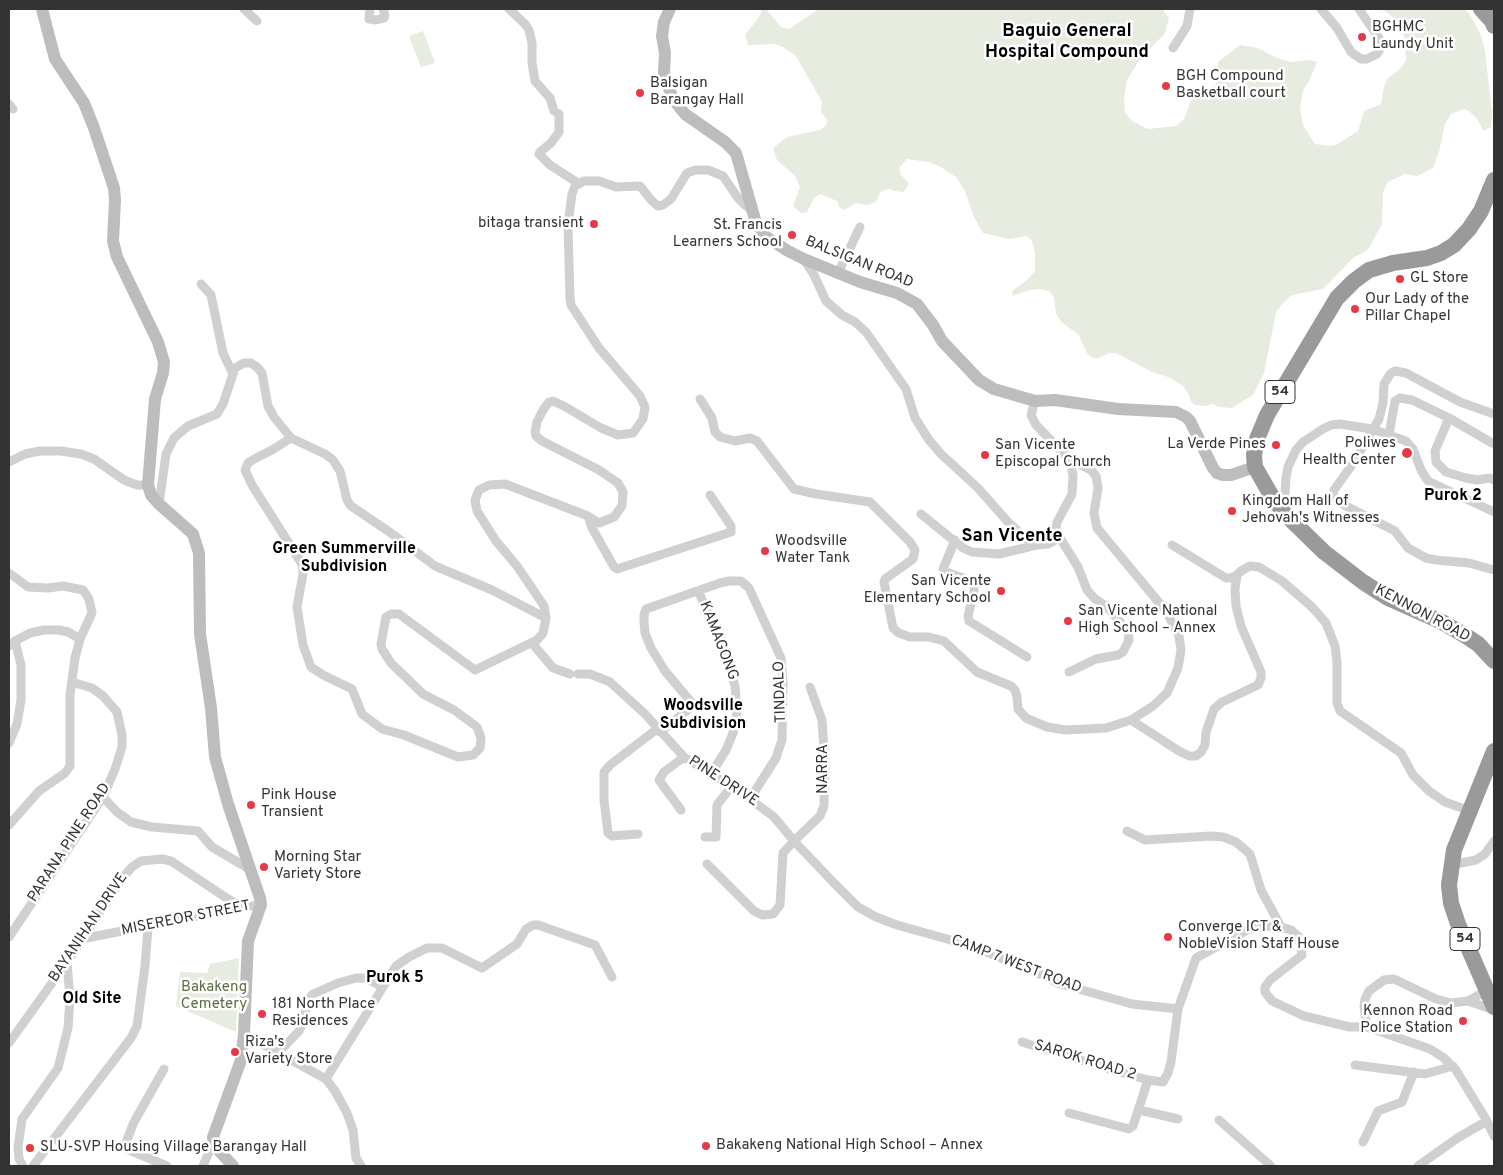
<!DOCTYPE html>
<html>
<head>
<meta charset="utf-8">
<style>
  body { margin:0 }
  #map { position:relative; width:1503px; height:1175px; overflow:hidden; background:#fff; font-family:Overpass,sans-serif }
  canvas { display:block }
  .frame { position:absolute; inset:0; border:10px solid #333; pointer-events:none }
</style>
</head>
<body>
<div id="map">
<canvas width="1503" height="1175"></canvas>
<div class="frame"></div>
</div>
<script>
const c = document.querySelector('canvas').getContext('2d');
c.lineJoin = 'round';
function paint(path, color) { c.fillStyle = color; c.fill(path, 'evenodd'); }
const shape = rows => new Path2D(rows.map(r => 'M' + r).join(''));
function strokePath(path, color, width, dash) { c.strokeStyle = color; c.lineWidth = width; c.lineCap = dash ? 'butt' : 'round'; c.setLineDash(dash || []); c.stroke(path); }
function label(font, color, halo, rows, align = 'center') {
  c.font = font + ' Overpass,sans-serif'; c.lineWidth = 5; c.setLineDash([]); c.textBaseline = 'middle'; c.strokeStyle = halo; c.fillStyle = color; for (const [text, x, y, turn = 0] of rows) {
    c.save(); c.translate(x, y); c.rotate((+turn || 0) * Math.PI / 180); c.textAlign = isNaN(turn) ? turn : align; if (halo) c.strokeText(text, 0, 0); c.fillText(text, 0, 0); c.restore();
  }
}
const green = shape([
  [762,9,767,10,781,27,789,29,819,9,1162,9,1169,18,1165,33,1139,61,1127,80,1124,98,1125,112,1132,121,1148,129,1176,126,1184,119,1193,96,1216,85,1218,62,1240,45,1258,48,1277,58,1292,62,1310,60,1317,62,1310,79,1303,91,1300,108,1303,125,1315,144,1331,146,1336,145,1358,131,1364,111,1381,104,1384,86,1388,78,1399,70,1406,61,1405,38,1395,19,1386,12,1379,9,1464,9,1469,13,1481,35,1485,51,1492,113,1491,127,1483,131,1478,120,1469,111,1464,109,1451,114,1445,124,1439,152,1433,168,1417,176,1405,174,1388,182,1383,192,1382,224,1368,250,1353,258,1323,289,1292,295,1284,302,1276,312,1264,373,1253,395,1232,408,1220,407,1213,404,1204,406,1195,405,1191,402,1189,395,1184,387,1171,378,1152,372,1116,353,1109,353,1098,358,1093,358,1087,353,1078,334,1061,322,1056,313,1054,297,1049,291,1039,289,1029,290,1013,296,1012,291,1027,280,1035,271,1035,252,1032,241,1027,236,1008,239,983,233,974,217,965,191,956,177,939,166,929,162,907,159,899,168,901,175,909,183,904,192,894,191,889,189,881,191,876,202,867,205,856,203,844,210,839,207,837,201,820,194,814,198,807,212,801,213,793,206,800,187,795,176,777,160,773,148,787,137,820,130,826,126,827,120,821,112,822,102,796,56,783,47,774,44,748,45,745,35,759,17],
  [423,31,435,63,421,67,409,36],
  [239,958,236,1032,176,1006,180,972,207,973,210,964]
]);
const street = shape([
  [244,9,257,21],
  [370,9,369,19,376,20,384,18,385,15,383,9],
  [509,9,525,24,529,30,532,43,532,63,535,81,550,98,554,111,559,114,559,132,551,143,540,152,539,154,550,165,578,183],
  [1321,9,1337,28,1351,52,1361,59,1367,59,1377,54,1383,44,1359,9],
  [1173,48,1187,26,1190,9],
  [9,104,13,109],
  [804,259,814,275,826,301,842,315,855,322,866,332,906,389,915,418,929,440,941,454,978,488,1008,522,1029,541,1038,545,1048,544,1054,541,1057,522,1072,494,1073,476,1070,460],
  [838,273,860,227],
  [201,284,211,295,223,353,233,374],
  [700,399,712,418,715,432,720,437,735,441,750,438,757,441,794,489,816,494,870,502,910,542,915,550,913,559,885,579,884,582,893,628,899,633,910,637,929,637,944,641,977,672,1011,686,1015,690,1017,697,1018,709,1026,718,1047,727,1065,730,1106,728,1131,720,1153,706,1167,693,1178,668,1181,650,1179,636,1166,611,1097,528,1094,513,1098,488,1096,476,1091,470,1070,460,1036,425,1031,415,1035,401],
  [1494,414,1460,402,1406,373,1395,371,1391,373,1384,384,1383,403,1379,419,1354,462,1334,490,1333,495,1336,499,1344,505,1395,531,1408,548,1426,558,1436,560,1469,563,1494,570],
  [1449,418,1435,451,1436,462,1446,472,1466,478,1477,480,1490,478,1494,480],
  [1389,435,1395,401,1400,398,1412,400,1449,418,1492,443],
  [291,438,272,450,256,458,248,463,245,470,252,485,302,564,303,574,297,607,303,645,311,667,323,675,352,689,362,714,382,729,404,735,458,757,473,755,480,748,481,738,477,727,454,710,423,694,391,663,382,649,381,644,386,617,391,614,399,614,475,670,537,640,543,633,546,618,544,606,517,566,496,541,477,511,475,500,479,490,489,485,505,484,588,516,599,523,614,517,622,506,623,492,618,483,599,470,542,441,536,436,535,432,537,422,543,410,549,402,553,401,564,406,601,428,618,435,633,433,643,419,645,407,640,396,599,348,571,305,570,298,568,225,572,194,575,186,584,181,599,181,616,187,640,186,652,201,658,206,663,205,671,199,687,173,696,170,708,170,723,176,738,198,745,205,753,211],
  [9,462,25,454,40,451,61,451,81,454,94,459,124,480,137,485,148,485],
  [159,504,166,454,174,438,188,426,217,414,223,404,235,368,244,363,251,363,257,367,262,373,268,406,274,417,291,438,325,454,333,460,340,471,347,500,351,506,391,533,435,566,492,590,546,618],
  [1284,510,1286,478,1288,467,1296,450,1303,442,1323,429,1331,425,1340,424,1372,429,1406,441,1413,449,1421,470,1428,481,1494,512],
  [921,514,963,548,972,552,999,554,1037,545],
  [588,516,592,528,614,567,617,569,731,532,731,526,710,495],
  [1055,530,1078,567,1087,590,1094,598,1107,607,1120,622,1128,633,1129,640,1123,652,1118,655,1096,659,1069,672],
  [955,540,943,569,946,572,969,580,974,584,974,592,968,616,969,621,1027,657],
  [1172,545,1226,578,1231,578,1237,575],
  [9,573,28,587,48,588,63,586,83,590,89,599,92,613,80,639,75,658,70,695,70,766,65,773,39,791,9,825],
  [698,591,720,638,735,686,737,713,733,733,726,750,711,774],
  [532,643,553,668,570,674],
  [9,646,15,641,30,633,44,630,59,630,68,632,80,639],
  [578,674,590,674,610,682,645,714,684,757,746,796,774,817,794,841,833,882,858,907,876,917,897,925,972,946,1047,977,1057,983,1132,1004,1178,1009],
  [1131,720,1179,751,1189,756,1196,756,1201,752,1205,745,1206,732,1214,709,1222,702,1258,685,1261,678,1261,672,1241,626,1236,606,1235,589,1237,575,1241,571,1250,566,1259,567,1282,581,1312,607,1326,623,1335,646,1337,662,1337,703,1340,711,1401,753,1413,775,1429,791,1445,802,1470,811],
  [660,732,690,708,691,702,665,671,651,648,645,633,644,622,644,615,646,609,720,583,729,581,741,581,749,588,781,658,783,683,782,740,776,758,750,799],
  [9,743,17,724,21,700,21,665,15,641],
  [103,797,117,812,131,822,152,827,198,831,212,847,251,870],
  [681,810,659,780,664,772,684,757],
  [1127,831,1145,840,1211,836,1223,837,1236,842,1250,854,1261,890,1281,927],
  [638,834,612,836,608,833,604,800,604,772,610,765,657,729],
  [705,837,716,837,717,805,731,787],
  [707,864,754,911,762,915,773,914,780,905,783,853,794,841,820,816,824,806,825,765,822,720,810,687],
  [1451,865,1476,860,1485,854,1494,841],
  [9,937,103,797,115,769,122,747,122,735,117,712,103,696,92,688,72,682],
  [82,939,242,907,261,905],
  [1468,1001,1494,1010],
  [1367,1027,1364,1007,1365,999,1369,991,1384,980,1394,979,1436,999,1451,1003,1468,1001,1488,990],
  [244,1034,326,1079,335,1091,347,1113,353,1130,356,1158,361,1166],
  [1022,1042,1106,1068,1148,1080,1163,1082,1168,1073,1171,1062,1178,1009,1196,958,1249,929,1267,926,1281,927,1291,930,1299,937,1302,955,1270,980,1265,987,1265,992,1272,1001,1304,1016,1350,1027,1367,1027,1430,1049,1444,1058,1456,1070,1487,1121,1494,1136],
  [9,1043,67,962,124,876,132,867,141,861,162,859,171,861,228,899,242,907],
  [278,1053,299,1031,304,1021,307,1001,313,994,338,983,356,978,365,978,383,987],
  [1355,1065,1425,1074,1453,1066],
  [164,1069,134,1122,125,1145,127,1149,167,1166],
  [326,1079,396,966,409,957,427,948,442,948,482,968,517,944,526,929,533,925,538,925,595,945,612,977],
  [1139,1110,1178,1119],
  [1069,1113,1129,1129,1133,1126,1148,1080],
  [1219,1120,1271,1166],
  [1363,1142,1378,1111,1402,1102,1414,1072],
  [23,1166,19,1159,18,1147,22,1119,58,1068,68,1028,70,998,67,962],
  [33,1166,131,1038,137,1026,145,966,148,927],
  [203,1166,213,1143],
  [1418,1166,1459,1137,1487,1121]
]);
const secondary = shape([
  [42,9,55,59,84,103,94,128,114,188,115,200,113,241,117,257,158,342,164,362,163,373,155,399,148,485,151,495,159,504,193,534,199,553,200,634,211,708,215,757,228,804,260,898,261,905,248,941,244,1034,241,1060,213,1137,214,1145,233,1166],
  [670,9,664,22,662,36,665,53,664,73,671,94,676,103,685,114,725,142,736,153,756,223,765,236,788,251,804,259,860,282,897,293,917,304,933,325,942,341,979,380,994,389,1035,401,1055,400,1118,409,1176,412,1186,417,1190,421,1213,468,1217,473,1223,475,1231,475,1255,467]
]);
const highway = shape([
  [1481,9,1492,21,1494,26],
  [1494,180,1481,211,1469,229,1454,245,1441,253,1427,258,1393,263,1369,270,1354,281,1337,298,1267,415,1257,439,1254,455,1255,467,1271,495,1284,513,1324,552,1363,582,1388,598,1442,622,1466,636,1478,644,1494,661],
  [1494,751,1454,850,1449,885,1451,903,1458,924,1494,1007]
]);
const markers = [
  [1362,37,5,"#e63946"],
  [1166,86,5,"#e63946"],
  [640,93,5,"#e63946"],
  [594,224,5,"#e63946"],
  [792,235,5,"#e63946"],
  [1400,279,5,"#e63946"],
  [1355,309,5,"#e63946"],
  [1276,445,5,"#e63946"],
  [1407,453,6,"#e63946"],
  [985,455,5,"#e63946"],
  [1232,511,5,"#e63946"],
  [765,551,5,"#e63946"],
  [1001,591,5,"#e63946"],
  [1068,621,5,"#e63946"],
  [251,805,5,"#e63946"],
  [264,867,5,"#e63946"],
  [1168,937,5,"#e63946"],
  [262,1014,5,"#e63946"],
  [1463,1021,5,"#e63946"],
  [235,1052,5,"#e63946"],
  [706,1146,5,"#e63946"],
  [30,1148,5,"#e63946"]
];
const shields = [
  [1280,392,30],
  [1465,939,30]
];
const shieldNames = [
  ["54",1280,392],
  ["54",1465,939]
];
const poiNames = [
  ["BGHMC",1372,28],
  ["Laundy Unit",1372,45],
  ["BGH Compound",1176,77],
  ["Basketball court",1176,94],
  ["Balsigan",650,84],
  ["Barangay Hall",650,101],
  ["bitaga transient",584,224,"right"],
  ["St. Francis",782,226,"right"],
  ["Learners School",782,243,"right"],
  ["GL Store",1410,279],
  ["Our Lady of the",1365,300],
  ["Pillar Chapel",1365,317],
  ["Poliwes",1396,444,"right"],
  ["Health Center",1396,461,"right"],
  ["La Verde Pines",1266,445,"right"],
  ["San Vicente",995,446],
  ["Episcopal Church",995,463],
  ["Kingdom Hall of",1242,502],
  ["Jehovah's Witnesses",1242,519],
  ["Woodsville",775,542],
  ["Water Tank",775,559],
  ["San Vicente",991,582,"right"],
  ["Elementary School",991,599,"right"],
  ["San Vicente National",1078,612],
  ["High School – Annex",1078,629],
  ["Pink House",261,796],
  ["Transient",261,813],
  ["Morning Star",274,858],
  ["Variety Store",274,875],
  ["Converge ICT &",1178,928],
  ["NobleVision Staff House",1178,945],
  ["181 North Place",272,1005],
  ["Residences",272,1022],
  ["Kennon Road",1453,1012,"right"],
  ["Police Station",1453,1029,"right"],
  ["Riza's",245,1043],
  ["Variety Store",245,1060],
  ["Bakakeng National High School – Annex",716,1146],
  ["SLU-SVP Housing Village Barangay Hall",40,1148]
];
const streetNames = [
  ["BALSIGAN ROAD",859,263,22],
  ["KENNON ROAD",1422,614,28],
  ["KAMAGONG",718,641,69],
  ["TINDALO",781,692,-92],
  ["NARRA",824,769,-90],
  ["PINE DRIVE",723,782,33],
  ["PARANA PINE ROAD",70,843,-57],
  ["MISEREOR STREET",186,919,-11],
  ["BAYANIHAN DRIVE",89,928,-56],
  ["CAMP 7 WEST ROAD",1016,965,21],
  ["SAROK ROAD 2",1085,1061,17]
];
const parkNames = [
  ["Bakakeng",214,988],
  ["Cemetery",214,1005]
];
const neighbourhoodNames = [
  ["Purok 2",1453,497],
  ["Green Summerville",344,550],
  ["Subdivision",344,568],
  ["Woodsville",703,707],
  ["Subdivision",703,725],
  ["Purok 5",395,979],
  ["Old Site",92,1000]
];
const quarterNames = [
  ["Baguio General",1067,32],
  ["Hospital Compound",1067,53],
  ["San Vicente",1012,537]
];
paint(green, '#e6ecdf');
strokePath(street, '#d0d0d0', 9);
strokePath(secondary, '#bdbdbd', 12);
strokePath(highway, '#9a9a9a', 16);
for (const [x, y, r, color] of markers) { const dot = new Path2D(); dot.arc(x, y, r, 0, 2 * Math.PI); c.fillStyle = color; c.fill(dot); strokePath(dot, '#fff', 2); }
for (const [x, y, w] of shields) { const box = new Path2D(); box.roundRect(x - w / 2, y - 11.5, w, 23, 4); c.fillStyle = '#fff'; c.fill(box); strokePath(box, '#333', 1); }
label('bold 14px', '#333', null, shieldNames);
label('15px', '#333', '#fff', poiNames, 'left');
label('15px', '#333', '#fff', streetNames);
label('15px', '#56703f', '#fff', parkNames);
label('bold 16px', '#000', '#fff', neighbourhoodNames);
label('bold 18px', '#000', '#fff', quarterNames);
</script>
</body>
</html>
